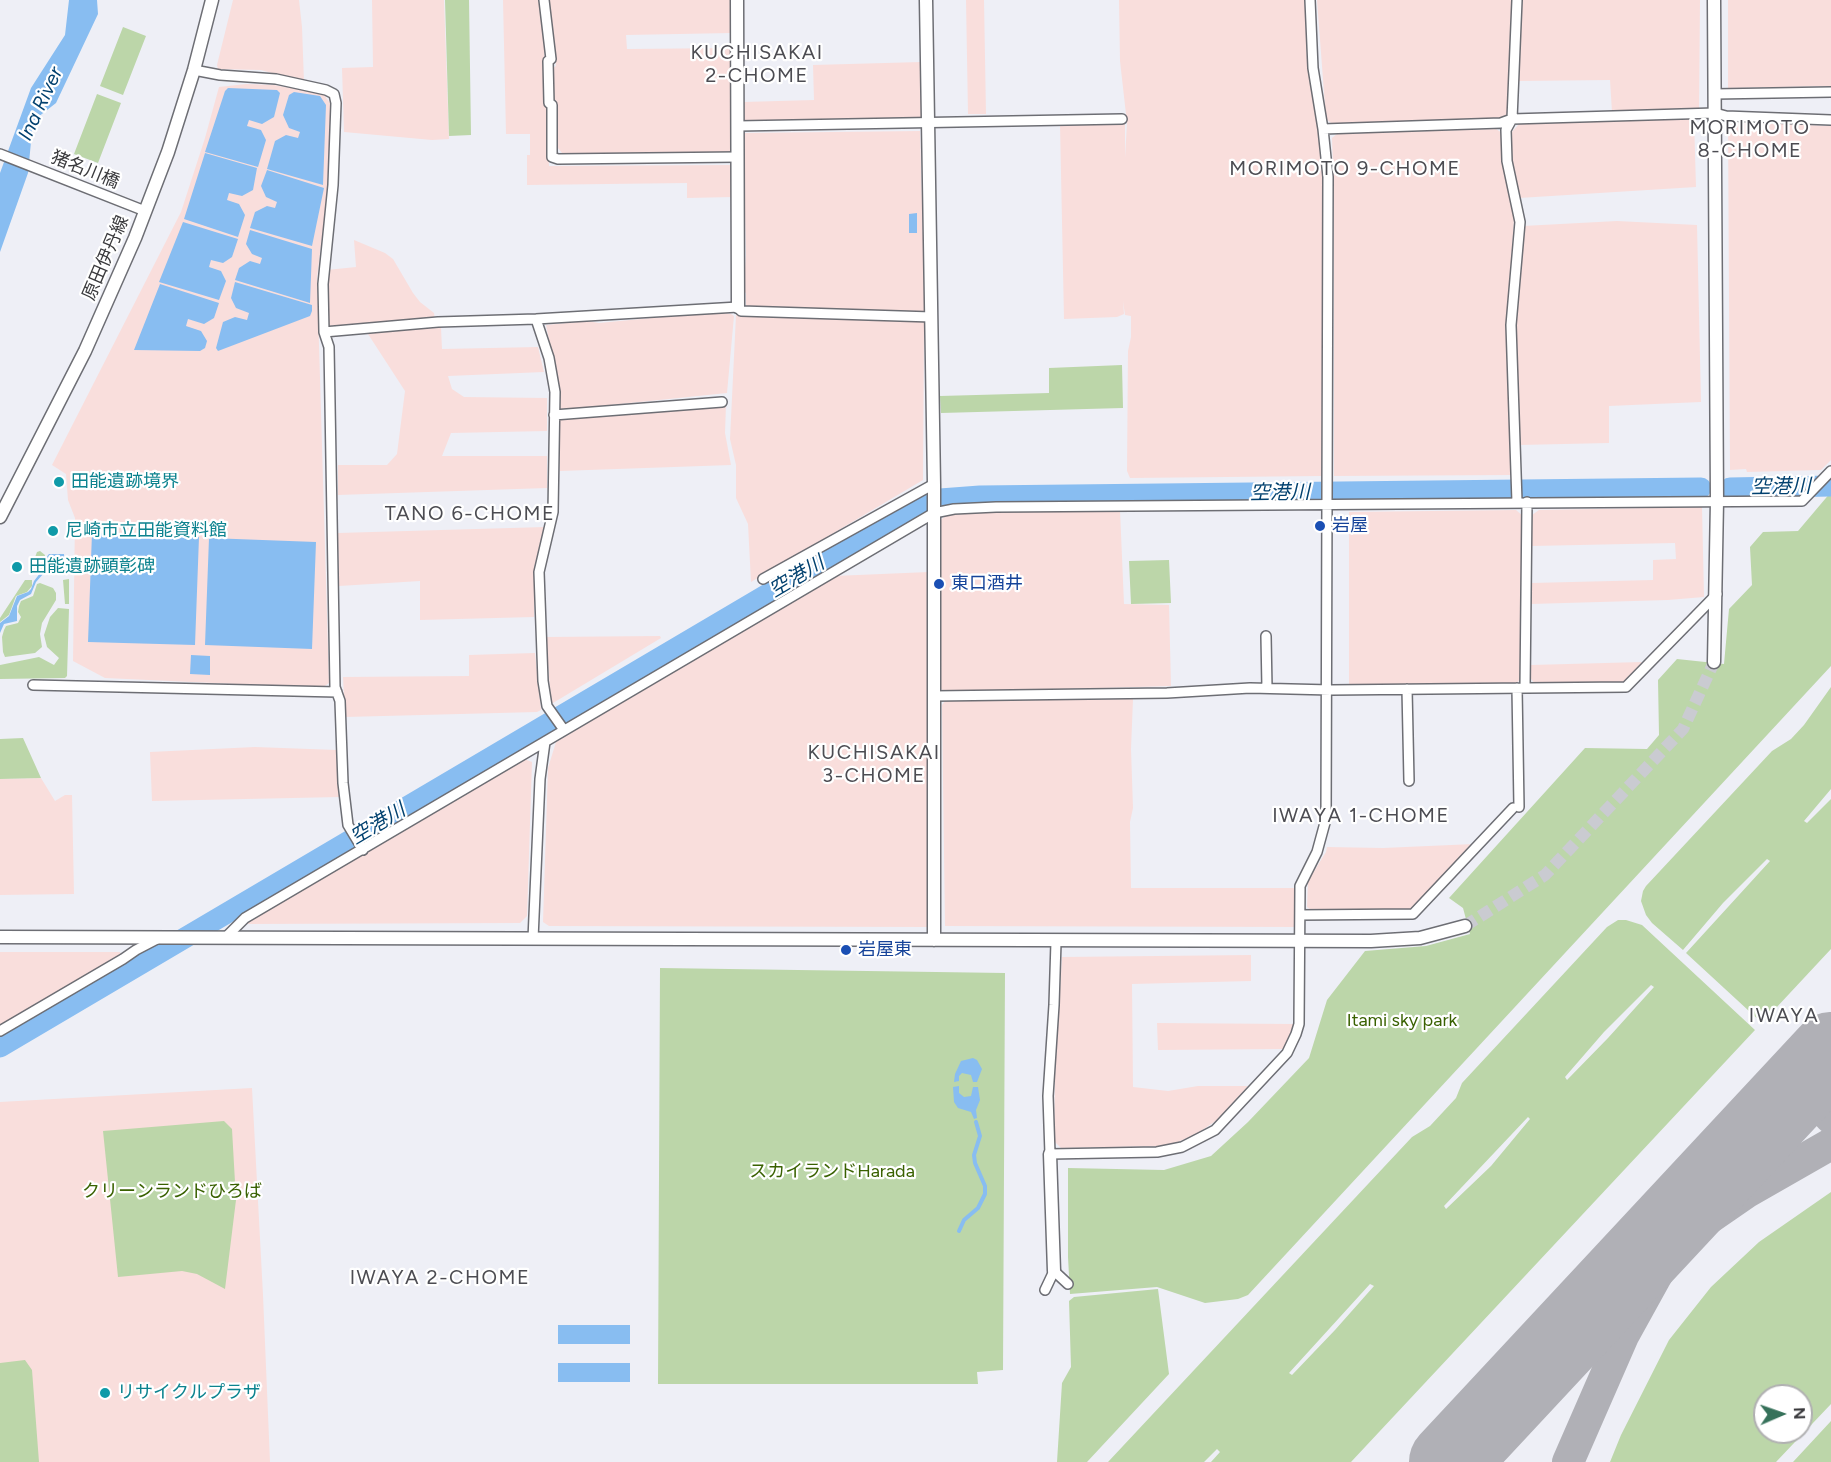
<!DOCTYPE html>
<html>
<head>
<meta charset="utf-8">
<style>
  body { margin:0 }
  #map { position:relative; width:1831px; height:1462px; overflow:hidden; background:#eeeff6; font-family:Figtree,sans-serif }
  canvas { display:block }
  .north { position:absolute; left:1753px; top:1384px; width:60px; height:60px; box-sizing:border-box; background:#fff; border:2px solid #b0b0b1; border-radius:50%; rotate:88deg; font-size:16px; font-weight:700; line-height:24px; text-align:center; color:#3a3a3d }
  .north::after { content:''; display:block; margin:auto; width:21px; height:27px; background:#36715a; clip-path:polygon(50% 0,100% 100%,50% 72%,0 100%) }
</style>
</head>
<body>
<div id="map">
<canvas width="1831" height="1462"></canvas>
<div class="north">N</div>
</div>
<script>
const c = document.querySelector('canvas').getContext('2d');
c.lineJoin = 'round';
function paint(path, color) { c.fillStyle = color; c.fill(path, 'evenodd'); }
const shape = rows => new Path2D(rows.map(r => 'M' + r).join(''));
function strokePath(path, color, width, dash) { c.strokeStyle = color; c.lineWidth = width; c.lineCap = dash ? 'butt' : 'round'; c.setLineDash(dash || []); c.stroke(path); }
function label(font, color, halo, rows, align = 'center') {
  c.font = font + ' Figtree,"Noto Sans JP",sans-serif'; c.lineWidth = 4.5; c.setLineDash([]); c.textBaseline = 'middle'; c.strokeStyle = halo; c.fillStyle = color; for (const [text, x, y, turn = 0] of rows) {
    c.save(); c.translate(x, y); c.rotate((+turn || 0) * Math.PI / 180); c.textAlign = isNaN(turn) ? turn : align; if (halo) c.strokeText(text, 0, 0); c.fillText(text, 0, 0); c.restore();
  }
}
const industrial = shape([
  [233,0,299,0,302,27,304,82,261,70,218,69,217,65],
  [372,0,444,0,449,139,432,140,344,132,342,68,373,67],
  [503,0,539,0,544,45,549,166,733,165,733,197,687,198,687,183,527,185,527,155,530,155,530,134,506,134],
  [549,0,732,0,732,33,626,35,627,49,732,48,732,153,562,153,558,148,556,100,552,100,551,69,556,66],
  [966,0,984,0,986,114,968,114],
  [1119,0,1305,0,1307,62,1318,131,1322,175,1322,476,1130,478,1127,471,1128,351,1131,337,1131,316,1125,315,1123,301,1124,314,1117,317,1064,319,1060,124,1125,123,1125,158,1127,123,1120,61],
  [1317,0,1512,0,1507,115,1493,121,1336,127,1326,119],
  [1522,0,1700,0,1699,110,1612,112,1610,80,1518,81],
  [1728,0,1831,0,1831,86,1728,88],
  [921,62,922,118,917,120,743,121,743,102,814,100,813,65],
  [246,84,274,85,323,94,331,104,328,191,317,277,329,683,322,688,105,678,73,661,75,518,68,500,66,474,52,465,181,212,205,138,219,87],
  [1694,119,1696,187,1519,198,1512,170,1510,134,1520,123],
  [1728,122,1831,126,1831,460,1821,470,1747,472,1746,469,1730,470],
  [1496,129,1502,133,1505,171,1514,218,1507,323,1512,475,1334,476,1334,195,1332,138,1337,134],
  [920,131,925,312,746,309,746,293,743,292,746,255,743,133],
  [1617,221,1697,225,1701,402,1609,406,1609,443,1519,445,1515,332,1523,226],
  [354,240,385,253,393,259,413,293,420,302,434,313,435,319,329,326,327,270,356,267],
  [714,312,731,314,734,316,727,393,562,410,560,408,552,356,546,325,587,321,599,323],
  [736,315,924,322,923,480,751,582,748,524,736,498,736,465,730,439],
  [441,328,442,349,538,347,544,372,448,376,452,389,464,397,547,398,547,431,451,433,442,456,547,456,547,488,338,495,338,465,387,465,397,454,405,391,368,334,371,330],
  [726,405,725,433,731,465,560,471,558,419],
  [1702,507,1704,597,1668,600,1531,604,1531,583,1653,580,1653,560,1676,559,1675,543,1531,546,1532,515,1539,510],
  [1120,510,1124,604,1169,605,1171,686,1033,690,1032,692,946,692,941,689,940,521,946,515,1000,512],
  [1516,510,1523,516,1521,679,1513,686,1349,687,1349,512],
  [545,527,534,567,534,617,420,620,420,581,339,586,338,533],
  [929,572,930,704,927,710,927,927,549,926,543,922,548,768,556,742,834,576],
  [660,636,661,638,553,703,551,702,546,637],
  [535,653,541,710,537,712,345,717,343,677,469,676,469,655],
  [1642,662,1623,684,1537,686,1531,679,1531,665],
  [1133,699,1131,749,1133,808,1130,822,1131,888,1295,888,1296,927,945,926,942,705,945,701],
  [255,747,337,750,340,797,152,801,150,752],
  [524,759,532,762,527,916,520,923,247,924,248,922],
  [41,778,55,801,65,795,72,795,74,894,0,895,0,779],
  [1474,844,1412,911,1311,910,1307,907,1308,881,1326,852,1327,847,1383,848],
  [0,952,120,952,121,955,0,1025],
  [1251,955,1251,981,1132,984,1133,1087,1168,1091,1198,1086,1248,1086,1217,1120,1198,1133,1178,1142,1162,1146,1061,1148,1054,1141,1055,1075,1062,957],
  [1157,1023,1293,1024,1292,1029,1283,1049,1158,1050],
  [252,1088,263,1295,270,1462,0,1462,0,1102]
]);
const green = shape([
  [445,0,469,0,471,135,449,136],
  [123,27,146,36,123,95,100,86],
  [97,94,121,103,98,163,74,154],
  [1122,365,1123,408,941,413,940,396,1049,393,1049,368],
  [1831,492,1831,666,1248,1295,1238,1299,1205,1303,1157,1287,1070,1294,1068,1257,1068,1168,1164,1170,1211,1156,1248,1122,1309,1058,1327,1000,1365,951,1426,946,1470,934,1463,908,1449,898,1585,748,1647,749,1659,735,1658,680,1677,659,1724,664,1729,609,1752,585,1750,547,1763,532,1798,531],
  [40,551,45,555,43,567,37,573,35,571,34,560,37,552],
  [50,557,62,557,63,569,50,570,47,568],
  [1169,560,1171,603,1131,604,1129,561],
  [69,579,69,604,65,604,63,580],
  [25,580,32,580,32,586,27,592,16,596,9,615,0,622,0,618],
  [40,583,53,588,56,593,56,600,42,623,40,634,42,647,35,653,5,657,3,652,2,637,4,630,6,626,18,623,21,617,18,612,19,606,21,601,33,596,37,584],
  [58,608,69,609,67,676,65,678,0,679,0,665,39,657,54,665,59,658,47,647,44,635,50,617],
  [1831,687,1831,789,1804,821,1807,823,1831,799,1831,949,1762,1023,1686,953,1770,861,1767,859,1723,903,1683,950,1652,923,1646,915,1641,901,1643,891,1646,886,1772,751,1791,739,1804,725],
  [23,738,41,778,0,779,0,739],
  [1618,920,1626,920,1642,925,1755,1030,1351,1462,1211,1462,1220,1452,1217,1449,1204,1462,1108,1462,1412,1137,1430,1126,1456,1098,1462,1083,1607,927],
  [1651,985,1654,987,1608,1038,1567,1080,1565,1077,1604,1032],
  [1528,1117,1530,1119,1491,1166,1446,1209,1444,1206],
  [1370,1284,1374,1286,1335,1330,1292,1375,1289,1373],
  [660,968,1005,973,1003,1370,977,1372,978,1384,658,1384],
  [224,1121,232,1129,236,1200,225,1289,197,1274,182,1271,118,1277,103,1131],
  [1831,1192,1831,1404,1776,1462,1610,1462,1621,1435,1669,1340,1711,1287,1759,1242],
  [1765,1396,1801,1396,1801,1432,1765,1432],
  [1158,1289,1169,1374,1087,1462,1057,1462,1062,1383,1071,1367,1069,1301,1074,1297],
  [25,1360,32,1370,39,1462,0,1462,0,1363],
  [1831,1421,1831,1462,1793,1462]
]);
const water = shape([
  [69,0,97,0,98,14,56,103,33,121,28,173,0,252,0,173,31,88,65,35],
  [228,88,277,90,280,93,274,117,262,124,249,120,247,126,261,130,266,140,258,167,205,152,225,91],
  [294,92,320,96,326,105,323,185,267,169,275,141,286,135,298,138,300,132,289,128,283,115,289,95],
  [205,153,257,168,253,190,242,196,229,193,227,200,239,204,245,215,238,237,184,219],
  [267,170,324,188,312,246,250,228,255,212,267,206,275,208,277,202,266,197,261,186],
  [917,213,917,233,909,233,909,214],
  [183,222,238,239,232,257,223,263,211,260,209,267,221,271,226,281,219,300,159,282],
  [250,230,312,249,310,303,235,280,239,268,250,261,260,264,262,258,252,254,246,244],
  [235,282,312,305,312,311,310,316,218,351,216,348,223,322,235,317,247,320,249,313,236,308,231,298],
  [160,284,219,303,214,318,204,324,188,319,186,326,201,331,207,341,205,348,200,351,134,350],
  [92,533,199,537,195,645,88,642],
  [209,538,316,542,312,649,205,645],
  [49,554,64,554,65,571,64,572,44,573,36,582,31,594,20,600,17,606,17,621,4,624,0,633,0,623,9,616,17,596,28,592,31,589,34,581,44,568,44,560],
  [50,557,62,557,62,570,49,571,46,569],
  [191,655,210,656,210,675,190,674],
  [973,1058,977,1060,982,1069,977,1082,973,1082,971,1075,962,1073,959,1076,959,1081,954,1082,955,1074,961,1061],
  [959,1086,959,1093,964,1097,971,1096,973,1087,978,1087,980,1100,976,1110,977,1118,974,1119,971,1112,958,1108,954,1102,953,1087],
  [558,1325,630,1325,630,1344,558,1344],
  [558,1363,630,1363,630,1382,558,1382]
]);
const stream = shape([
  [959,1231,964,1220,978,1208,985,1194,985,1186,975,1163,974,1155,980,1136,976,1122]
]);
const river = shape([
  [1730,488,1831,486],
  [0,1047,927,500,980,496,1701,488]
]);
const taxiway = shape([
  [1807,1078,1814,1100,1831,1118],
  [1556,1346,1634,1275,1689,1232,1747,1192,1831,1144],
  [1568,1462,1623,1336,1660,1269,1701,1205,1773,1115]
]);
const runway = shape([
  [1449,1462,1831,1052]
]);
const tertiaryTunnel = shape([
  [1465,926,1545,875,1683,729,1714,662]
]);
const minor = shape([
  [544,0,551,59,548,61,549,103,552,105,552,157,558,159,738,157],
  [194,70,220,75,276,79,326,90,334,94,336,103,333,185,323,284,324,332,329,347,335,687,340,701,343,783,348,825,363,850],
  [1715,94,1831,92],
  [738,126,1122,119],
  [1323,129,1501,123,1512,119,1715,113,1726,116,1831,120],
  [0,154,145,211],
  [536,319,549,358,555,392,553,512,539,572,543,681,547,706,564,730],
  [324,332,438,322,536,319,738,307,741,311,932,317],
  [554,415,722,402],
  [1517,502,1511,325,1520,222,1507,161,1506,130,1512,119,1517,0],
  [763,579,934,484],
  [1266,636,1267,688],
  [33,685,337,692],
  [1517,688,1519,807],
  [1525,688,1527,502],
  [1407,689,1409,781],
  [934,696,1167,693,1250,688,1331,690,1626,687,1717,594],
  [1300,915,1413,914,1513,808],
  [225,938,245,918,934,513,954,509,996,507,1802,501,1831,471],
  [533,939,540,779,545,742],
  [1056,942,1054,1005,1048,1096,1050,1154,1157,1152,1182,1147,1215,1130,1287,1053,1296,1034,1299,1024,1300,886,1317,852,1326,819,1328,177,1323,129,1313,68,1310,0],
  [0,1031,123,959,136,950,159,938],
  [1045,1290,1054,1271,1068,1284]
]);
const tertiary = shape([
  [737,0,738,307],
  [926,0,934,484,934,940],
  [0,517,85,351,135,238,168,152,194,70,212,0],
  [1714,662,1717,501,1714,0],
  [0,937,1371,941,1420,938,1465,926],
  [1050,1154,1054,1271]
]);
const markers = [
  [59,482,6,"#0f9aa8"],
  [1320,526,6,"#1a4fb4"],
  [53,531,6,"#0f9aa8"],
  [17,567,6,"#0f9aa8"],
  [939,584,6,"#1a4fb4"],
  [846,950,6,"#1a4fb4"],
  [105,1393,6,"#0f9aa8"]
];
const streetNames = [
  ["猪名川橋",85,170,22],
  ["原田伊丹線",106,258,-67]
];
const cultureNames = [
  ["田能遺跡境界",71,482],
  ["尼崎市立田能資料館",65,531],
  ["田能遺跡顕彰碑",29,567],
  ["リサイクルプラザ",117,1393]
];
const transitNames = [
  ["岩屋",1332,526],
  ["東口酒井",951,584],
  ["岩屋東",858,950]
];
const parkNames = [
  ["Itami sky park",1402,1021],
  ["スカイランドHarada",832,1172],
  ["クリーンランドひろば",172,1192]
];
const neighbourhoodNames = [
  ["KUCHISAKAI",757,53],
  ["2-CHOME",757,76],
  ["MORIMOTO",1750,128],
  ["8-CHOME",1750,151],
  ["MORIMOTO 9-CHOME",1345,169],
  ["TANO 6-CHOME",470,514],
  ["KUCHISAKAI",874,753],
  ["3-CHOME",874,776],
  ["IWAYA 1-CHOME",1361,816],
  ["IWAYA",1784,1016],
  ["IWAYA 2-CHOME",440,1278]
];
const waterNames = [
  ["Ina River",41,104,-65],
  ["空港川",1781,487,-1],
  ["空港川",1280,493,-1],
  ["空港川",797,577,-31],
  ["空港川",378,824,-31]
];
paint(industrial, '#f9dedc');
paint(green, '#bcd6a9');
paint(water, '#88bdf1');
strokePath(stream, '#88bdf1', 4);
strokePath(river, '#88bdf1', 21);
strokePath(taxiway, '#b0b0b6', 32);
strokePath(runway, '#b0b0b6', 80);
strokePath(tertiaryTunnel, '#cacbd1', 12, [12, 6]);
strokePath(minor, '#6d6e74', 12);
strokePath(tertiary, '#6d6e74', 15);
strokePath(minor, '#fff', 9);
strokePath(tertiary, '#fff', 12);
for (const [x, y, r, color] of markers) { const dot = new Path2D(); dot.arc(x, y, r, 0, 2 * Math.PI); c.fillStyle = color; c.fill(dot); strokePath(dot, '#fff', 2); }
label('18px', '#3a3a3d', '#fff', streetNames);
label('18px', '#0d838f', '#fff', cultureNames, 'left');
label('18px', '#164399', '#fff', transitNames, 'left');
label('18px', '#396101', '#fff', parkNames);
c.letterSpacing = '1.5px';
label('20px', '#4c4c52', '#fff', neighbourhoodNames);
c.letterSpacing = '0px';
label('italic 20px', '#02416f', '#fff', waterNames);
</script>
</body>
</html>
